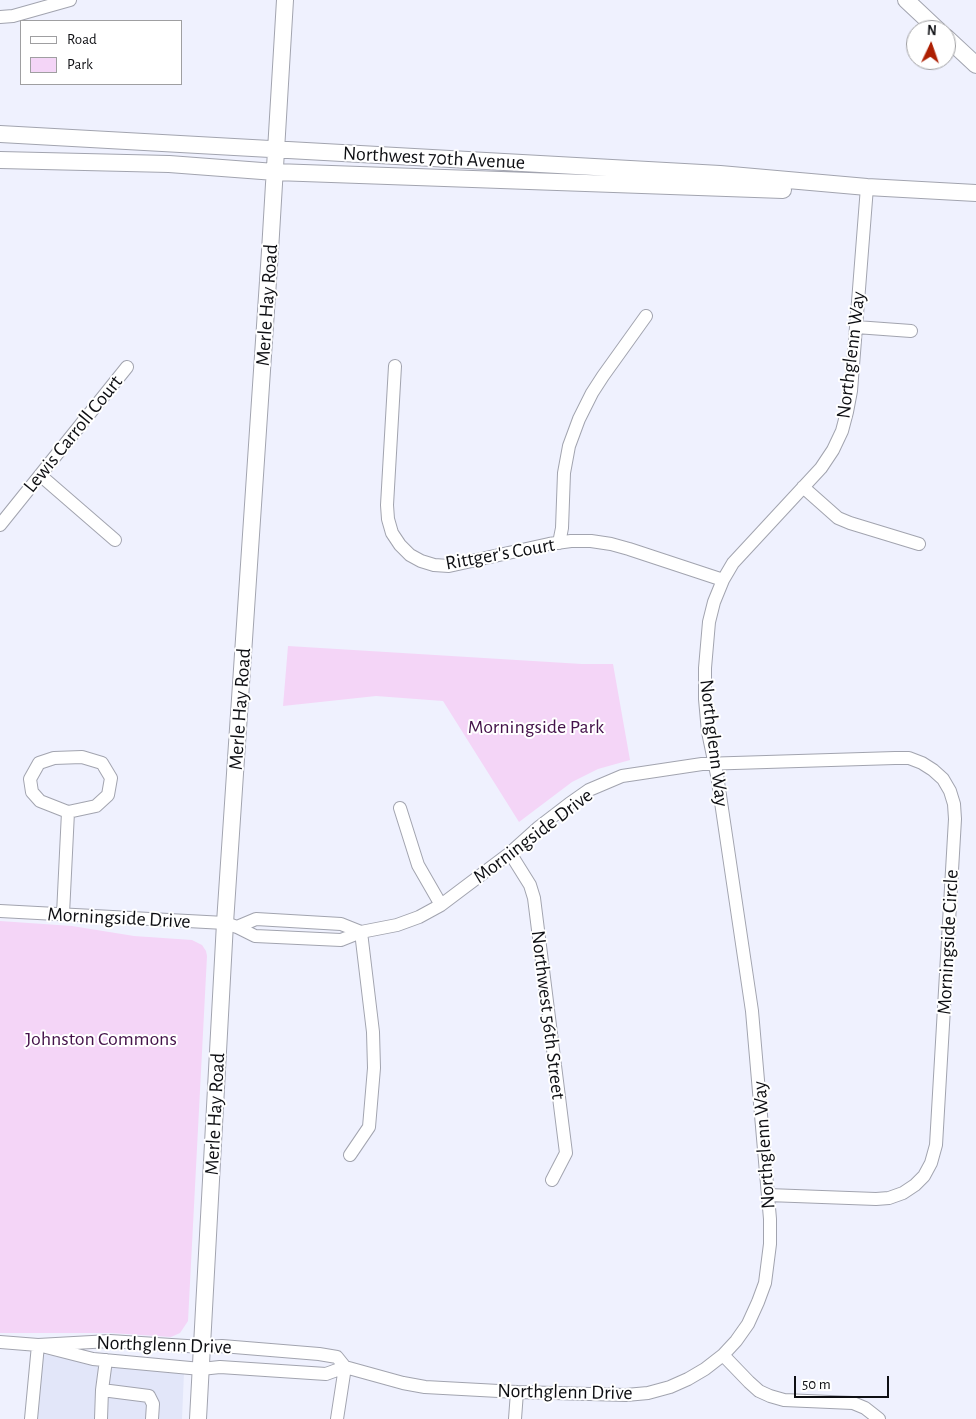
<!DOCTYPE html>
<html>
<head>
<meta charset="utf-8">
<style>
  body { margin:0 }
  #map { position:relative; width:976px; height:1419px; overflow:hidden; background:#eff1fe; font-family:"Alegreya Sans",sans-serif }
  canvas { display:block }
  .legend { position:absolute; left:20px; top:20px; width:162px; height:65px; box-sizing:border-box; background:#fff; border:1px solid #9f9fa1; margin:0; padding:6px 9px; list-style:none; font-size:15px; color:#0e0f13 }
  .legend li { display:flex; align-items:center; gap:10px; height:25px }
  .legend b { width:25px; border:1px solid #9f9fa1 }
  .north { position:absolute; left:906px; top:20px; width:50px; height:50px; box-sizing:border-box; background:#fff; border:1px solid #9f9fa1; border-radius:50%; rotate:3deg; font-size:14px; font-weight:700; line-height:20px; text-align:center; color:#0e0f13 }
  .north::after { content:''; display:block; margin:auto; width:18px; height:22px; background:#ad1f02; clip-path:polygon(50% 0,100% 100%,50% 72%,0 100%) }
  .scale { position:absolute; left:794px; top:1376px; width:95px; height:22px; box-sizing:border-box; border:2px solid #0e0f13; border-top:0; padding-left:6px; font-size:15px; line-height:18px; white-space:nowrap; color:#0e0f13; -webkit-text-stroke:4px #fff; paint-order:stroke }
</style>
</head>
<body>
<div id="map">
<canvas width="976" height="1419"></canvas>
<ul class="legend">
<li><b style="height:6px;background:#fff"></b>Road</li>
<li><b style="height:14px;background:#f4d5f7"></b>Park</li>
</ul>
<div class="north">N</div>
<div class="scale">50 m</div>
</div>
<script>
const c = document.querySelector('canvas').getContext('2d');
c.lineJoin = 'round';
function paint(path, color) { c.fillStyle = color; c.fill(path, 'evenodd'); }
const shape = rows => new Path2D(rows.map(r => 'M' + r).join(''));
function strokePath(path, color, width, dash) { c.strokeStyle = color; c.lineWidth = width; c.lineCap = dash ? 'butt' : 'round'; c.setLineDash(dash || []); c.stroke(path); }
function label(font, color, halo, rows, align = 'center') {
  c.font = font + ' "Alegreya Sans",sans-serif'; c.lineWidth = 4; c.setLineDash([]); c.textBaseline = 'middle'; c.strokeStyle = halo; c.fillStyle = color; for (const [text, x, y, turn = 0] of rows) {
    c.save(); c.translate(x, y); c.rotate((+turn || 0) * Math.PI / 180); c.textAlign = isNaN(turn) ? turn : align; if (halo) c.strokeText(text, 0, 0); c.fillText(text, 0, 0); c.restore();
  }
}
const built = shape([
  [37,1353,88,1362,184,1372,182,1419,33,1419]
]);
const green = shape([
  [288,646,582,664,613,664,630,760,598,769,572,782,519,822,443,701,376,696,283,706],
  [0,921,72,926,134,936,192,940,202,945,206,951,207,956,188,1321,180,1333,171,1337,111,1333,0,1333]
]);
const minor = shape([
  [0,17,13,16,70,0],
  [856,327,911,331],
  [395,366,387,505,388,519,392,533,400,545,410,555,421,561,434,565,449,566,549,544,571,541,591,541,611,544,629,549,723,580],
  [40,475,115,540],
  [803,487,838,518,850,523,919,544],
  [0,525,127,367],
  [559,543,562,528,564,473,569,446,579,419,592,393,603,376,646,316],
  [400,808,418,865,441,905],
  [510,853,530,885,534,898,566,1153,552,1180],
  [0,911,225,923,237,927,255,936,341,940,361,932,341,924,256,919,237,927],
  [63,914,68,812,96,806,108,795,111,778,102,763,82,757,54,758,39,763,30,779,32,792,40,801,68,812],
  [350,1155,369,1127,374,1068,373,1032,361,932,397,925,419,917,441,905,510,853,539,827,569,804,589,790,622,776,702,764,895,758,909,758,922,763,933,770,943,779,950,791,954,804,955,819,936,1145,931,1163,924,1176,915,1185,903,1193,889,1198,876,1199,768,1195],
  [0,1342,38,1345,110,1341,202,1347,222,1346,319,1354,337,1357,345,1367],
  [38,1345,93,1359,201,1369,220,1367,326,1374,345,1367,403,1383,425,1387,517,1392,626,1395,648,1393,670,1387,688,1379,705,1369,723,1355,736,1341,748,1324,758,1302,765,1283,770,1244,770,1219,752,1011,717,775,708,732,705,699,705,668,709,622,714,602,723,580,733,563,821,468,833,450,842,431,847,412,851,391,867,187],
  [723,1355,749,1382,759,1391,770,1396,784,1400,853,1403,865,1408,879,1419],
  [106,1360,102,1390,149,1396,153,1404,152,1419],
  [31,1419,38,1345],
  [101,1419,102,1390],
  [337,1419,345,1367],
  [515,1419,517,1392]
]);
const major = shape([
  [906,0,938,30],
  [946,37,976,65],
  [0,134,720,174,867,187,976,193],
  [0,160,169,164,275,172,783,190],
  [198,1419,225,923,270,251,285,0]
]);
const streetNames = [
  ["Northwest 70th Avenue",434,158,3],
  ["Merle Hay Road",267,305,-86],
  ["Northglenn Way",851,355,-83],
  ["Lewis Carroll Court",73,434,-51],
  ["Rittger's Court",500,554,-10],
  ["Merle Hay Road",240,709,-86],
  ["Northglenn Way",714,743,83],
  ["Morningside Drive",533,836,-37],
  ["Morningside Drive",119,918,3],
  ["Morningside Circle",948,942,-87],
  ["Northwest 56th Street",548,1015,83],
  ["Merle Hay Road",215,1114,-87],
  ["Northglenn Way",764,1145,-94],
  ["Northglenn Drive",164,1345,2],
  ["Northglenn Drive",565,1392,1]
];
const parkNames = [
  ["Morningside Park",536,727],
  ["Johnston Commons",101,1039]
];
paint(built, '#e2e6f9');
paint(green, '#f4d5f7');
strokePath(minor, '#a2a4af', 14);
strokePath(major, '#a2a4af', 18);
strokePath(minor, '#fff', 12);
strokePath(major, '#fff', 16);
label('20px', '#0e0f13', '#fff', streetNames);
label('20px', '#44124a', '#fff', parkNames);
</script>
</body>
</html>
